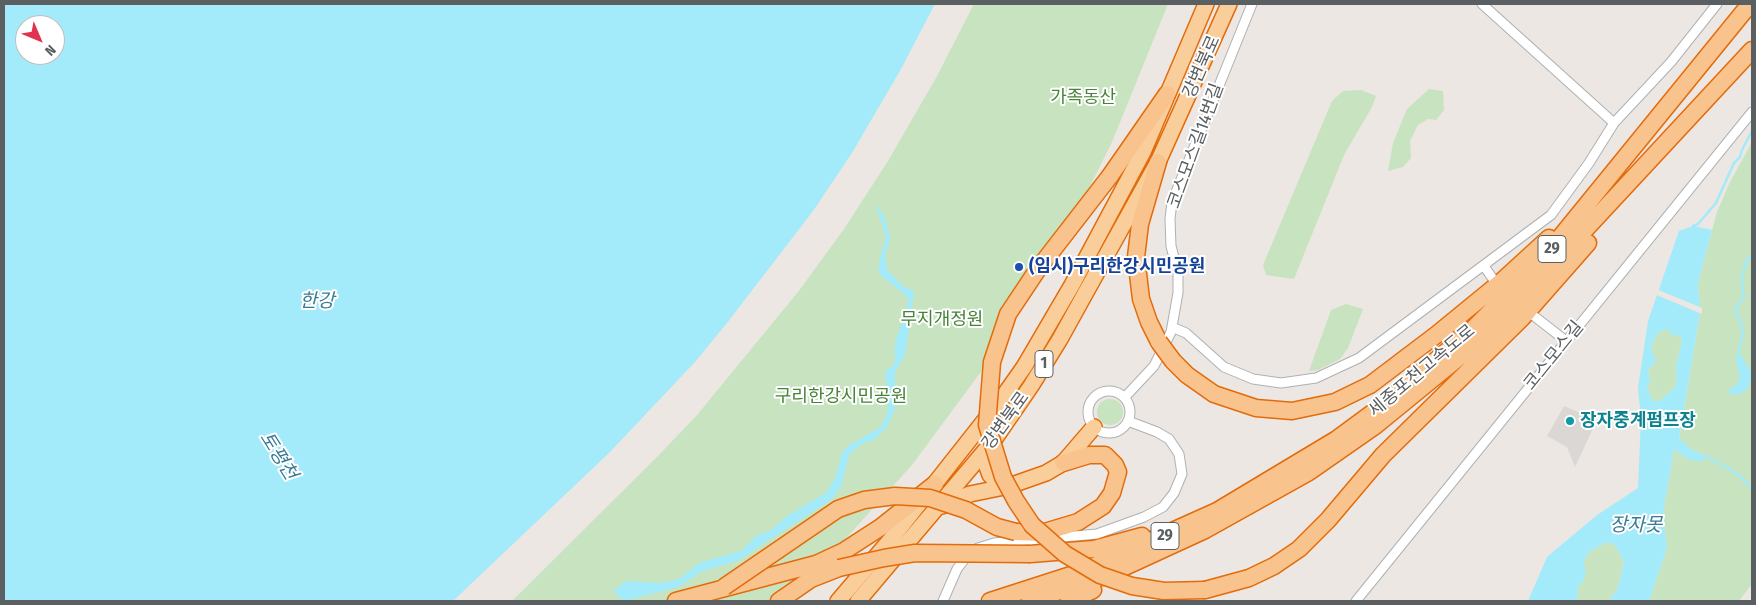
<!DOCTYPE html>
<html>
<head>
<meta charset="utf-8">
<style>
  body { margin:0 }
  #map { position:relative; width:1756px; height:605px; overflow:hidden; background:#ece7e2; font-family:"Fira Sans Condensed",sans-serif }
  canvas { display:block }
  .frame { position:absolute; inset:0; border:5px solid #5a5f62; pointer-events:none }
  .north { position:absolute; left:15px; top:15px; width:50px; height:50px; box-sizing:border-box; background:#fff; border:1px solid #bdbfc0; border-radius:50%; rotate:135deg; font-size:14px; font-weight:700; line-height:20px; text-align:center; color:#5a5f62 }
  .north::after { content:''; display:block; margin:auto; width:18px; height:22px; background:#e1334f; clip-path:polygon(50% 0,100% 100%,50% 72%,0 100%) }
</style>
</head>
<body>
<div id="map">
<canvas width="1756" height="605"></canvas>
<div class="frame"></div>
<div class="north">N</div>
</div>
<script>
const c = document.querySelector('canvas').getContext('2d');
c.lineJoin = 'round';
function paint(path, color) { c.fillStyle = color; c.fill(path, 'evenodd'); }
const shape = rows => new Path2D(rows.map(r => 'M' + r).join(''));
function strokePath(path, color, width, dash) { c.strokeStyle = color; c.lineWidth = width; c.lineCap = dash ? 'butt' : 'round'; c.setLineDash(dash || []); c.stroke(path); }
function label(font, color, halo, rows, align = 'center') {
  c.font = font + ' "Fira Sans Condensed","Noto Sans KR",sans-serif'; c.lineWidth = 4; c.setLineDash([]); c.textBaseline = 'middle'; c.strokeStyle = halo; c.fillStyle = color; for (const [text, x, y, turn = 0] of rows) {
    c.save(); c.translate(x, y); c.rotate((+turn || 0) * Math.PI / 180); c.textAlign = isNaN(turn) ? turn : align; if (halo) c.strokeText(text, 0, 0); c.fillText(text, 0, 0); c.restore();
  }
}
const industrial = shape([
  [1564,406,1597,420,1575,467,1567,447,1547,436]
]);
const green = shape([
  [974,4,1168,4,1112,142,1061,244,997,350,912,465,812,576,777,601,512,601,658,456,697,415,798,292,844,229,888,161,936,78],
  [1429,89,1443,91,1444,110,1436,120,1428,119,1418,125,1410,141,1411,158,1403,167,1388,171,1393,143,1407,109],
  [1361,90,1376,96,1372,107,1344,155,1294,279,1266,275,1263,265,1332,101,1343,91],
  [1752,142,1752,584,1739,601,1649,601,1667,548,1663,513,1674,449,1688,459,1704,455,1692,450,1679,439,1700,313,1698,283,1717,212,1730,182],
  [1346,304,1363,309,1348,348,1340,359,1318,370,1309,371,1331,310],
  [1667,329,1679,335,1682,340,1676,367,1677,379,1675,387,1661,400,1653,402,1647,387,1650,382,1648,371,1654,364,1651,348,1657,333],
  '1097 412a13 13 0 1 1 26 0a13 13 0 1 1-26 0Z',
  [1607,542,1616,546,1624,562,1618,588,1609,601,1577,601,1578,587,1584,580,1583,562,1590,551]
]);
const water = shape([
  [4,4,935,4,901,69,852,153,813,211,727,323,695,362,610,452,453,601,4,601],
  [25,25,55,25,55,55,25,55],
  [875,204,883,214,888,229,890,239,885,255,887,270,903,286,913,291,914,295,905,355,895,372,895,409,887,427,875,439,860,445,849,455,842,484,834,497,826,503,737,561,700,572,679,587,624,601,613,591,626,581,661,583,679,579,699,563,741,551,757,535,770,531,787,516,826,493,835,478,842,453,848,446,881,427,888,411,885,371,892,367,895,362,895,342,908,304,908,299,902,292,879,274,879,262,886,236],
  [1693,226,1712,230,1698,283,1700,313,1679,438,1692,450,1704,455,1703,462,1688,459,1674,449,1663,513,1667,548,1649,601,1609,601,1618,588,1624,562,1616,546,1607,542,1590,551,1583,562,1586,570,1584,580,1578,587,1577,601,1528,601,1547,557,1597,515,1638,488,1641,419,1638,388,1648,321,1679,231],
  [1667,329,1675,337,1679,335,1682,340,1676,367,1677,379,1675,387,1661,400,1653,402,1647,387,1650,382,1648,371,1656,361,1651,348,1657,333],
  [1738,350,1752,374,1748,388,1744,392,1735,395,1727,392,1737,384,1740,377,1736,360]
]);
const pier = shape([
  [1656,289,1702,308,1702,314,1654,294]
]);
const stream = shape([
  [1693,226,1698,224,1716,203,1734,163,1740,157,1742,150,1752,131],
  [1739,351,1743,330,1735,309,1744,297,1741,284,1746,261,1750,257],
  [1704,455,1736,473,1752,488]
]);
const minor = shape([
  [1482,4,1614,123],
  [1484,266,1493,279],
  [1534,316,1566,341],
  [1172,327,1186,333,1224,367,1253,379,1281,383,1316,378,1359,358,1551,215,1589,163,1614,123,1671,62,1717,4],
  '1088 412a21 21 0 1 1 42 0a21 21 0 1 1-42 0Z',
  [1125,397,1154,366,1171,332,1178,293,1178,273,1171,246,1170,219,1172,202,1252,4],
  [943,601,957,569,970,552,978,548,994,543,1097,534,1144,517,1163,507,1174,493,1182,474,1179,454,1169,439,1157,432,1128,421],
  [1356,601,1752,112]
]);
const trunk = shape([
  [991,448,986,464,990,475,996,481,1009,486],
  [942,506,970,494,1009,486,1046,473,1063,463,1094,427],
  [838,601,891,539,1000,401,1024,367,1072,285,1143,152,1206,4],
  [858,601,994,440,1031,386,1060,339,1158,162,1229,4]
]);
const motorway = shape([
  [1158,162,1140,224,1136,257,1141,299,1149,322,1159,342],
  [1110,176,1167,94],
  [1173,361,1187,375,1214,394,1256,408,1292,411,1335,402,1370,385,1436,335,1502,281,1549,238],
  [1016,532,1041,533,1078,522,1103,506,1112,493,1118,472,1115,465,1105,455,1089,455,1063,463],
  [1030,554,1094,549,1142,536],
  [1205,590,1249,578,1274,566,1299,549,1328,520,1383,455,1522,318,1588,243],
  [676,601,816,564,844,551,881,527,935,484],
  [779,601,811,579,839,568],
  [990,601,1083,571,1217,511,1337,439,1375,411,1471,331,1540,262,1750,4],
  [1030,601,1107,575,1205,530,1309,472,1375,426,1490,332,1752,50],
  [1069,601,1093,590]
]);
const motorwayBridge = shape([
  [1110,176,1038,269,1008,314,992,362,987,425,1003,477,1016,501,1032,525,1065,554,1100,575,1132,586,1164,591,1205,590],
  [1159,342,1173,361],
  [839,568,884,558,915,553,1030,554],
  [724,587,838,509,864,500,895,496,930,498,966,510,997,527,1016,532]
]);
const markers = [
  [1019,267,5,"#1a4fb4"],
  [1570,421,5,"#0f9aa8"]
];
const shields = [
  [1552,249,28],
  [1044,364,18],
  [1165,536,28]
];
const shieldNames = [
  ["29",1552,249],
  ["1",1044,364],
  ["29",1165,536]
];
const streetNames = [
  ["강변북로",1202,67,-66],
  ["코스모스길14번길",1196,146,-70],
  ["코스모스길",1554,356,-51],
  ["세종포천고속도로",1422,371,-40],
  ["강변북로",1006,421,-54]
];
const parkNames = [
  ["가족동산",1083,98],
  ["무지개정원",942,320],
  ["구리한강시민공원",841,397]
];
const transitNames = [
  ["(임시)구리한강시민공원",1029,267]
];
const cultureNames = [
  ["장자중계펌프장",1580,421]
];
const waterNames = [
  ["한강",317,302],
  ["토평천",278,456,58],
  ["장자못",1636,526]
];
paint(industrial, '#dbd7d4');
paint(green, '#c7e3bf');
paint(water, '#a3eafb');
paint(pier, '#ece7e2');
strokePath(stream, '#a3eafb', 2.5);
strokePath(minor, '#adb1b4', 11);
strokePath(trunk, '#e46b0a', 18);
strokePath(motorway, '#e46b0a', 19);
strokePath(minor, '#fff', 9);
strokePath(trunk, '#face9a', 15);
strokePath(motorway, '#f8c38d', 16);
strokePath(motorwayBridge, '#e46b0a', 19, []);
strokePath(motorwayBridge, '#f8c38d', 16);
for (const [x, y, r, color] of markers) { const dot = new Path2D(); dot.arc(x, y, r, 0, 2 * Math.PI); c.fillStyle = color; c.fill(dot); strokePath(dot, '#fff', 2); }
for (const [x, y, w] of shields) { const box = new Path2D(); box.roundRect(x - w / 2, y - 13.5, w, 27, 4); c.fillStyle = '#fff'; c.fill(box); strokePath(box, '#5a5f62', 1); }
label('bold 16px', '#5a5f62', null, shieldNames);
label('18px', '#5a5f62', '#fff', streetNames);
label('18px', '#478338', '#fff', parkNames);
label('bold 18px', '#164399', '#fff', transitNames, 'left');
label('bold 18px', '#0d838f', '#fff', cultureNames, 'left');
label('italic 19px', '#3a7a92', '#fff', waterNames);
</script>
</body>
</html>
